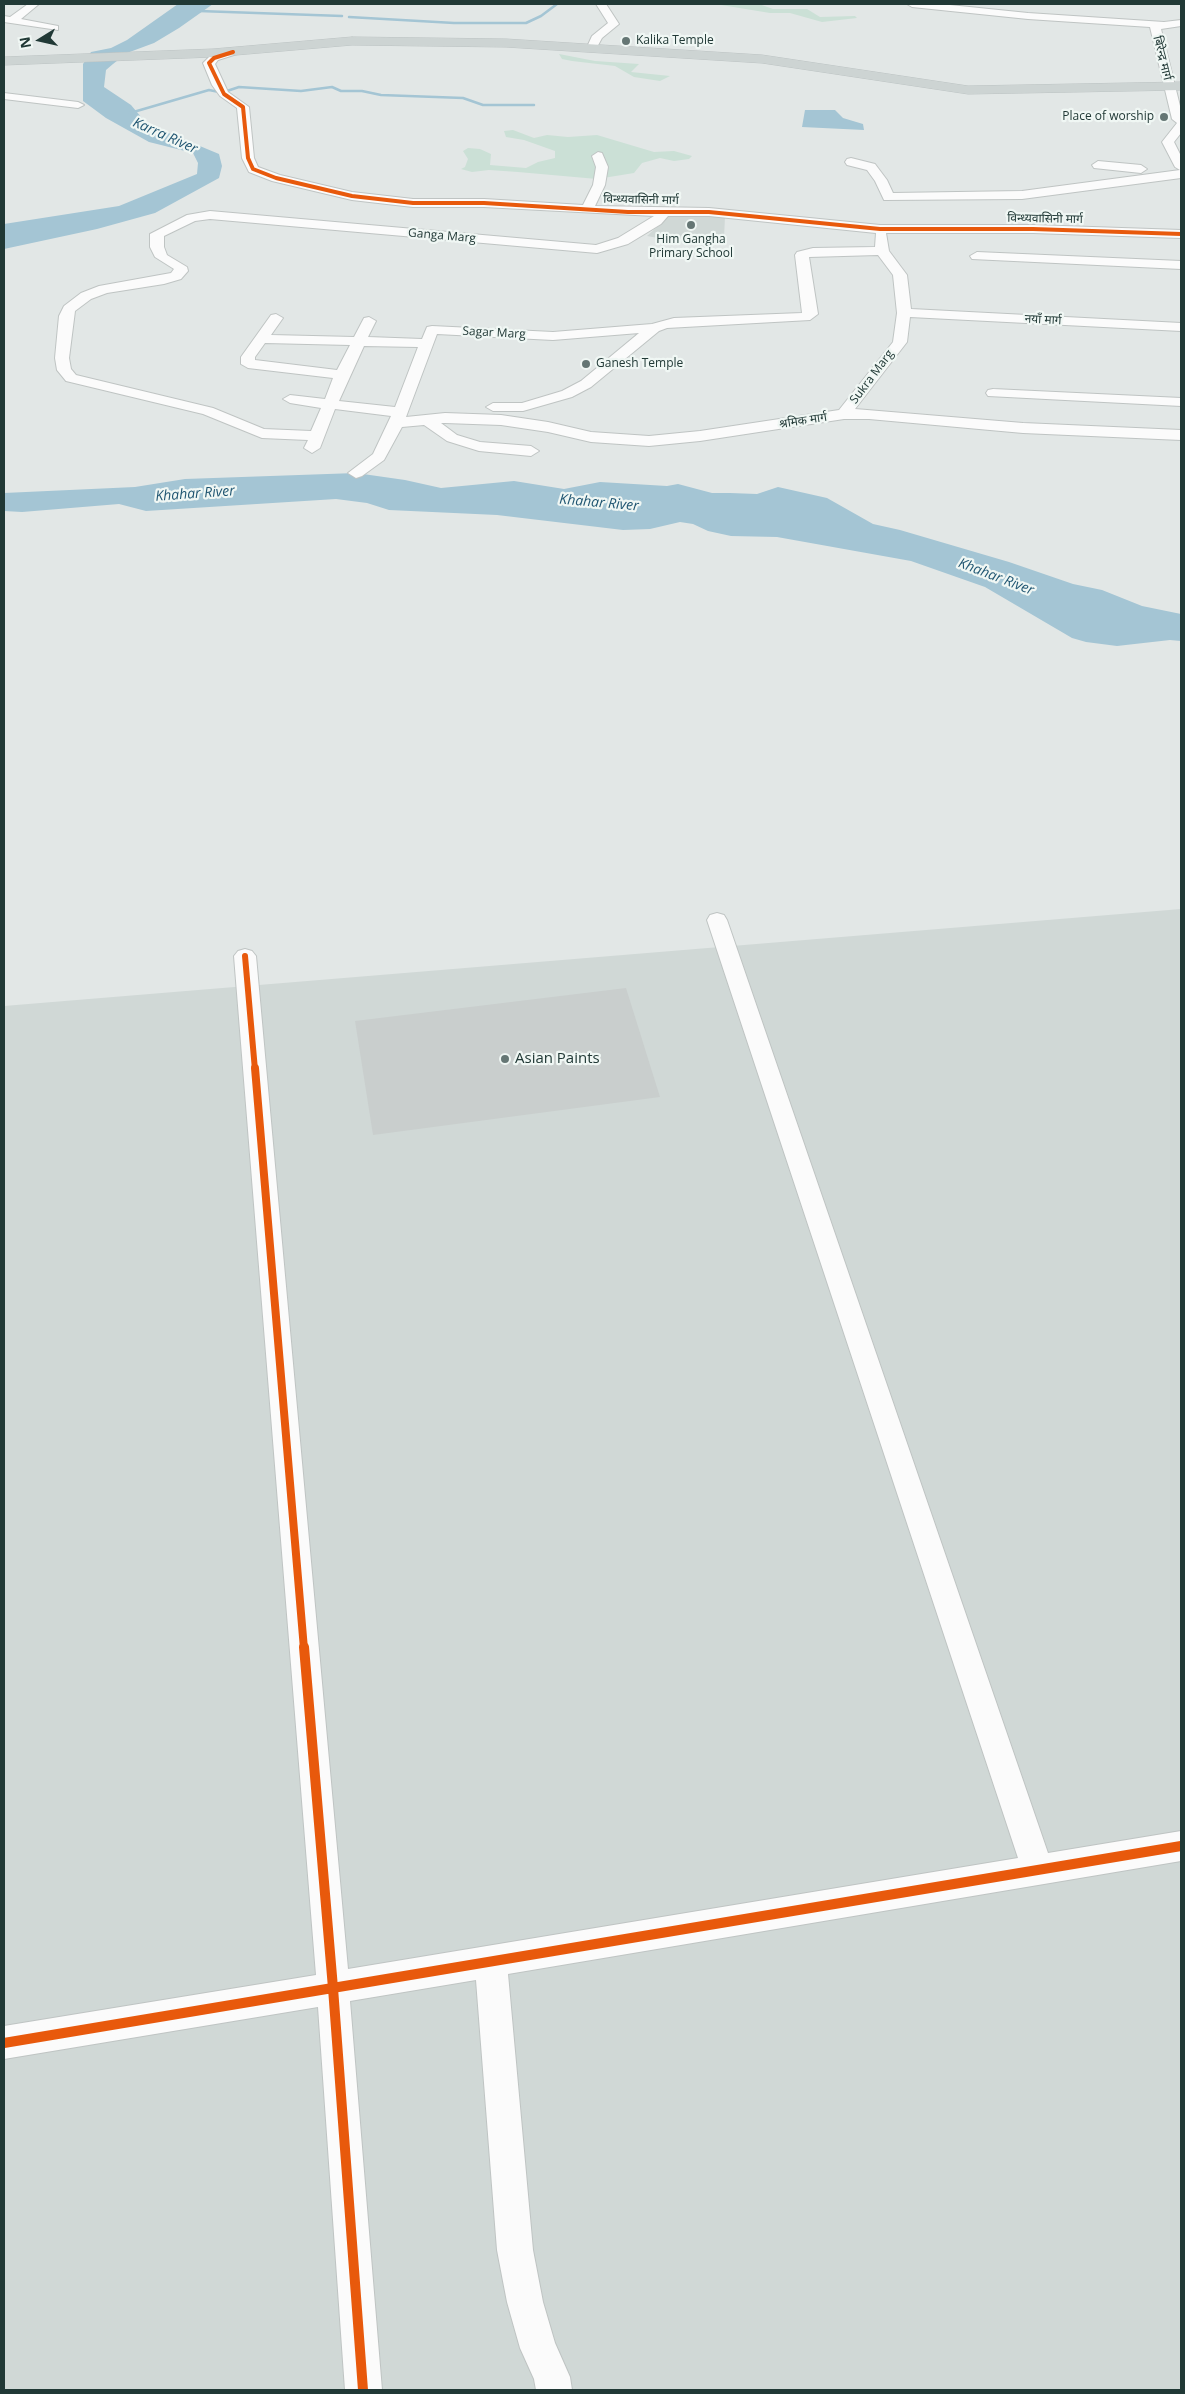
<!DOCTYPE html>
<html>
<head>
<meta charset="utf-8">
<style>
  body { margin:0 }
  #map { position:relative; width:1185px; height:2394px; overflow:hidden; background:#e2e7e6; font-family:"Open Sans",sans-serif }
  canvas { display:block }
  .frame { position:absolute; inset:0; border:5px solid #213936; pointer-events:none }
  .north { position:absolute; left:15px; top:15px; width:50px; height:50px; -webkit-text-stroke:4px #f0f7f4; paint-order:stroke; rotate:260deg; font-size:14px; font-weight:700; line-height:20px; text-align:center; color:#213936 }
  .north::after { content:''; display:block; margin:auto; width:18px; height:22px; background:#213936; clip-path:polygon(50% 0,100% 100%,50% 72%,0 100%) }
</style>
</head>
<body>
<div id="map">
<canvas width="1185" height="2394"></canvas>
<div class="frame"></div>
<div class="north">N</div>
</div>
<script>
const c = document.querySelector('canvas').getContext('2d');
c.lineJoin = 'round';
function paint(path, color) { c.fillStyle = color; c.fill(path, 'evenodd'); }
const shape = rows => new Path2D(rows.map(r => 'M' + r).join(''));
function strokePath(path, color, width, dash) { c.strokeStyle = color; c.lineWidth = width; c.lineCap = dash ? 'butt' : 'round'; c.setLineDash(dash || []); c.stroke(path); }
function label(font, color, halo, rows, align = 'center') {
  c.font = font + ' "Open Sans","Noto Sans Devanagari",sans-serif'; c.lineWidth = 4.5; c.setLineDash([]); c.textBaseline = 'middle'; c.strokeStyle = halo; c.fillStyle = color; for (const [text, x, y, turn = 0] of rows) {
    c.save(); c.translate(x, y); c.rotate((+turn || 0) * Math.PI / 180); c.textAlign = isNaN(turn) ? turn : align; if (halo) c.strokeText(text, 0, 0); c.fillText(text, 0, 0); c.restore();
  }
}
const built = shape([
  [671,214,725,216,724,239,675,239,664,235,658,238,647,236],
  [1181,909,1181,2390,4,2390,4,1006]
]);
const green = shape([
  [703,4,759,4,773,9,807,9,820,17,855,16,857,18,822,22,790,13,770,13,721,5],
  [559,54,595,61,639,64,631,72,670,76,660,81,634,77,615,66,572,61,562,59],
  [513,130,534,138,547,135,568,137,597,135,654,152,674,151,692,156,689,159,674,161,660,158,642,163,634,173,597,179,518,172,489,170,472,172,461,169,465,167,468,159,463,151,468,148,480,149,491,154,490,165,526,168,538,162,555,158,555,151,524,140,506,137,504,131]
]);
const water = shape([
  [178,4,213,4,179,28,154,43,127,53,113,64,106,70,104,87,131,105,147,124,219,154,222,166,219,178,155,213,97,229,4,249,4,224,119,206,197,174,198,163,193,153,149,142,106,118,83,101,83,64,91,52,111,48,127,40],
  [805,110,835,110,843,118,863,124,864,130,802,127],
  [356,473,405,480,441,488,514,481,564,489,600,482,667,486,678,484,712,493,730,493,757,494,778,487,827,498,873,524,900,530,1009,562,1073,584,1102,590,1142,606,1181,614,1181,641,1170,640,1117,646,1086,642,1072,638,985,587,911,561,777,537,731,536,708,531,693,524,680,522,650,529,623,530,497,515,389,510,367,503,336,499,146,511,119,504,22,512,4,511,4,493,135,487,185,479]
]);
const stream = shape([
  [197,4,195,8,199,11,342,16],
  [349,17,454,23,526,23,541,16,557,4],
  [227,91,239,87,301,91,332,87,341,91,362,91,381,95,463,98,483,105,534,105],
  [130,113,209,90,219,92]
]);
const building = shape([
  [626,988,660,1097,373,1135,355,1021]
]);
const minor = shape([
  [28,4,39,4,21,19,58,26,58,30,4,22,4,16,10,17,28,4],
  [596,4,606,4,619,24,602,38,596,49,592,50,587,47,592,36,608,23,596,4],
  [907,4,940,4,1028,13,1164,22,1181,20,1181,26,1161,29,1181,110,1181,133,1174,142,1181,156,1181,178,1022,199,884,200,875,181,867,170,847,165,845,162,847,159,851,158,875,164,887,180,893,193,1022,191,1180,170,1175,167,1162,142,1177,123,1172,119,1150,27,1028,19,912,7,907,4],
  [233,49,239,52,237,54,218,60,215,64,228,92,249,107,254,158,258,167,280,175,352,192,413,199,484,199,583,205,593,185,596,167,592,156,598,152,602,153,608,167,605,185,595,206,709,208,880,225,1033,225,1181,230,1181,238,1033,233,886,233,889,251,907,275,911,309,1181,323,1181,331,910,317,907,342,855,409,1023,423,1181,430,1181,440,1023,433,869,419,844,419,700,441,649,446,591,442,548,432,501,425,445,423,441,423,457,435,480,442,531,446,539,451,531,456,479,451,447,441,424,425,402,427,384,460,362,476,356,478,348,473,373,454,391,416,335,409,320,448,312,453,304,448,308,440,262,438,203,414,66,381,57,370,55,358,59,316,64,306,81,293,99,286,171,273,174,269,155,257,150,247,150,234,187,215,210,211,596,245,618,238,654,216,484,207,413,207,352,200,272,181,249,172,242,158,237,108,220,96,212,85,203,63,210,56,233,49],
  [668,216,709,216,876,233,875,247,813,248,797,252,795,255,802,313,674,318,652,324,553,332,432,326,427,327,422,339,368,337,376,321,369,317,364,318,354,337,271,335,283,318,276,314,271,315,241,357,241,364,248,368,333,378,325,399,290,395,283,399,290,403,321,408,311,431,264,429,213,408,76,375,71,369,69,358,75,311,91,299,107,293,164,284,181,279,188,271,187,267,167,255,164,247,164,236,195,221,210,219,597,253,628,244,661,224,668,216],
  [878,255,893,275,897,313,893,342,839,410,700,431,649,436,591,432,548,422,501,415,445,413,406,417,437,334,553,340,639,333,581,381,562,391,522,403,493,403,486,407,493,411,523,411,572,397,591,387,659,331,667,328,810,320,818,314,809,257,878,255],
  [265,343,350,345,337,370,255,360,255,357,265,343],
  [364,346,418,347,395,407,339,401,364,346],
  [4,93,78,102,84,105,78,108,4,99,4,93],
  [1098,161,1141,165,1147,169,1141,173,1094,168,1092,165,1098,161],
  [977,252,1181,261,1181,269,972,259,970,256,977,252],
  [993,389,1181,398,1181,406,988,396,986,393,988,390,993,389],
  [717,913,724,915,727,920,1048,1853,1181,1831,1181,1861,508,1974,533,2250,543,2302,555,2343,570,2377,572,2390,536,2390,534,2379,520,2348,507,2302,497,2250,476,1980,350,2001,382,2390,345,2390,318,2007,4,2059,4,2026,316,1975,234,956,238,951,245,949,252,951,256,956,348,1969,1018,1858,707,920,710,915,717,913]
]);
const major = shape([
  [352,37,506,39,762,55,968,86,1181,82,1181,90,968,94,762,63,506,47,352,45,213,57,4,65,4,57,213,49,352,37]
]);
const cyclewayFar3 = shape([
  [233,52,214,58,209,63,224,94,243,107,248,158,253,169,276,178,352,196,413,203,484,203,628,212,709,212,880,229,1033,229,1181,234]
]);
const cyclewayFar2 = shape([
  [245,956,255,1070]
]);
const cyclewayFar1 = shape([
  [255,1068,304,1649]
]);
const cycleway = shape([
  [304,1647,333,1988,363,2390],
  [4,2043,1181,1846]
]);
const markers = [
  [626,41,5,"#657674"],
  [1164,117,5,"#657674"],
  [691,225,5,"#657674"],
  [586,364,5,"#657674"],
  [505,1059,5,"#657674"]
];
const farPoinames = [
  ["Kalika Temple",636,41],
  ["Place of worship",1154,117,"right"],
  ["Him Gangha",691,240,"center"],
  ["Primary School",691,254,"center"],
  ["Ganesh Temple",596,364]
];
const farStreetnames = [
  ["बिरेन्द्र मार्ग",1162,58,76],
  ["विन्ध्यवासिनी मार्ग",641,200,1],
  ["विन्ध्यवासिनी मार्ग",1045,219,1],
  ["Ganga Marg",442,236,5],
  ["नयाँ मार्ग",1043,320,3],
  ["Sagar Marg",494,333,3],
  ["Sukra Marg",872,377,-53],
  ["श्रमिक मार्ग",803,421,-9]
];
const farWaternames = [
  ["Karra River",165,136,24],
  ["Khahar River",195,494,-4],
  ["Khahar River",599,503,5],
  ["Khahar River",996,577,21]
];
const poiNames = [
  ["Asian Paints",515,1059]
];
paint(built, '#d0d8d6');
paint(green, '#cbe0d6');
paint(water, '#a4c5d4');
strokePath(stream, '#a4c5d4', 2.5);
paint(building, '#c9cecd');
strokePath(minor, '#bfc4c3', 2);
strokePath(major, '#bcc3c3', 1);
paint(minor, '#fbfbfb');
paint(major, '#cdd4d3');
strokePath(cyclewayFar3, '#e8590c', 4);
strokePath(cyclewayFar2, '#e8590c', 6);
strokePath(cyclewayFar1, '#e8590c', 8);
strokePath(cycleway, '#e8590c', 10);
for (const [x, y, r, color] of markers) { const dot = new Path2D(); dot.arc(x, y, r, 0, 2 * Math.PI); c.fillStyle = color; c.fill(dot); strokePath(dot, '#f0f7f4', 2); }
label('12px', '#213936', '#f0f7f4', farPoinames, 'left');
label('12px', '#213936', '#f0f7f4', farStreetnames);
label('italic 14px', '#1f5571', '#f0f7f4', farWaternames);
label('15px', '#213936', '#f0f7f4', poiNames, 'left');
</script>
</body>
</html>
